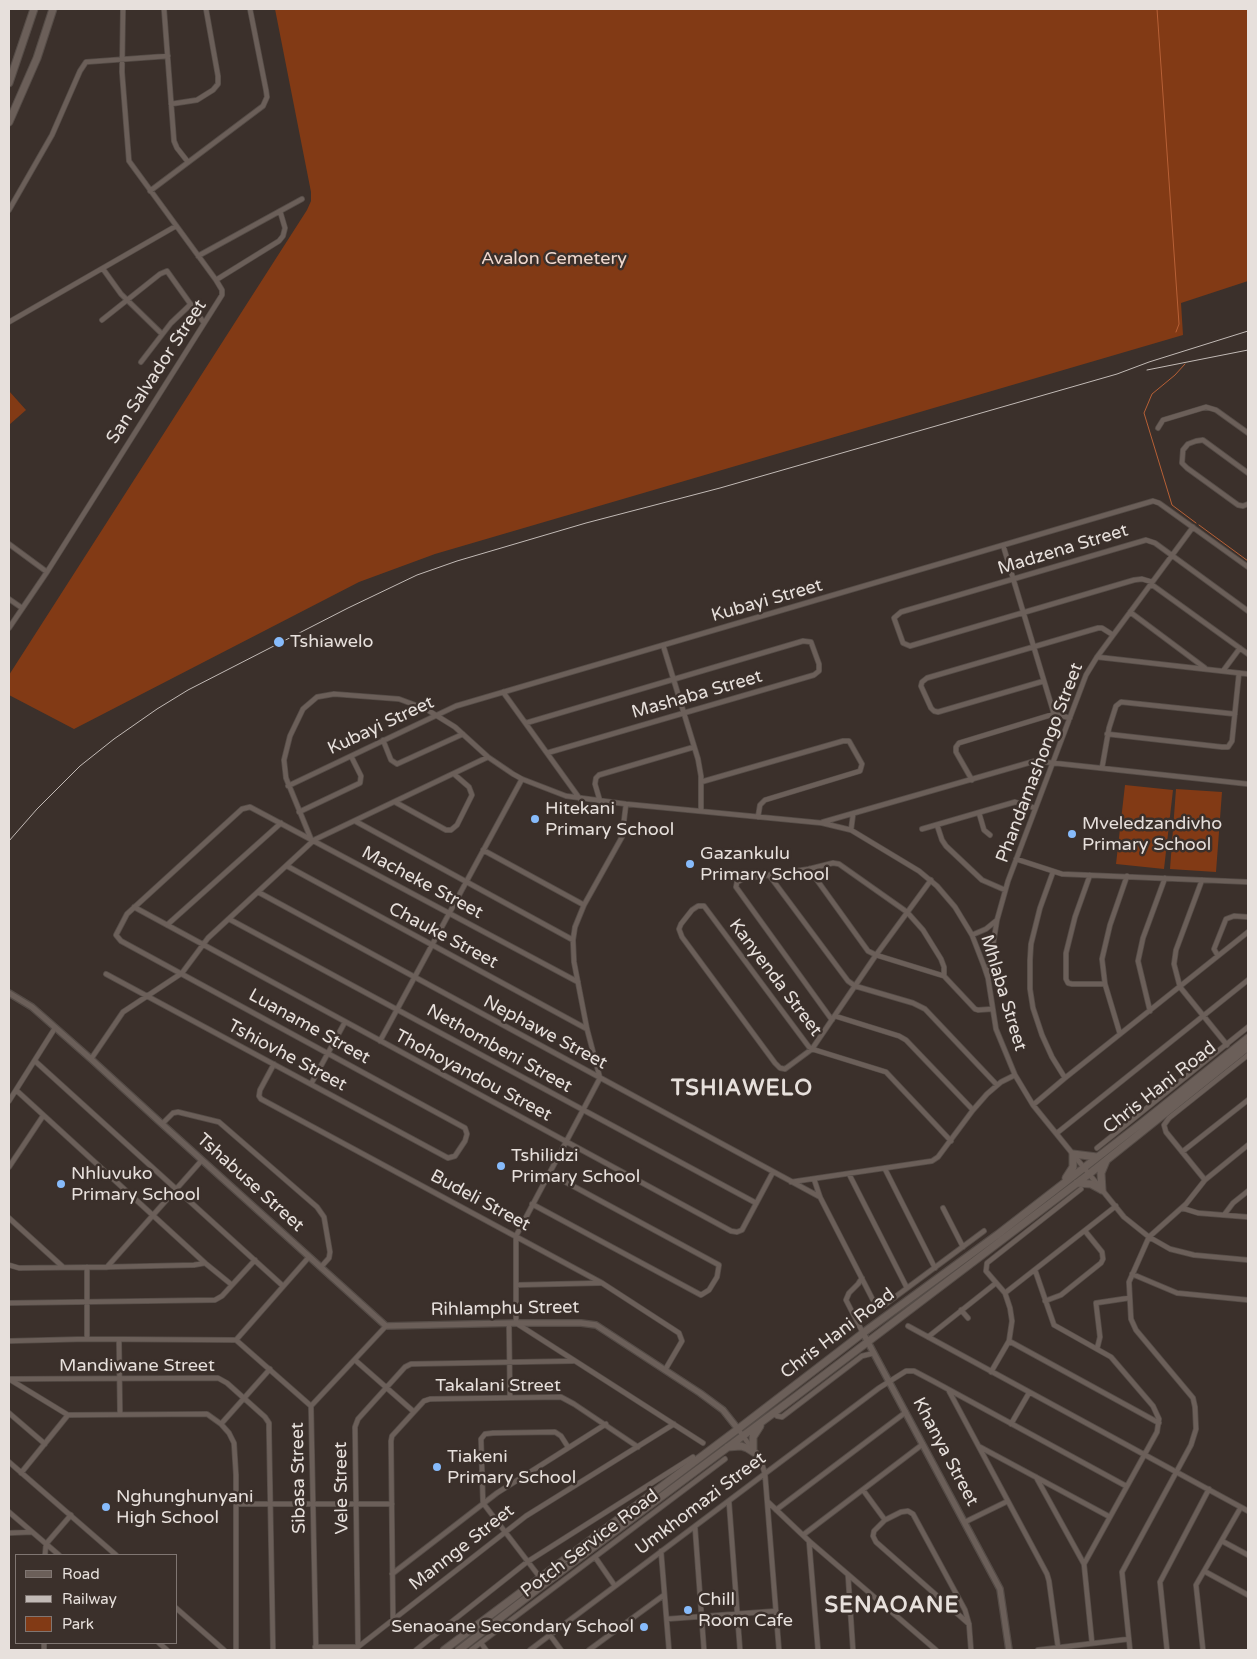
<!DOCTYPE html>
<html>
<head>
<meta charset="utf-8">
<style>
  body { margin:0 }
  #map { position:relative; width:1257px; height:1659px; overflow:hidden; background:#3b302b; font-family:"Varela Round",sans-serif }
  canvas { display:block }
  .frame { position:absolute; inset:0; border:10px solid #e7e0dc; pointer-events:none }
  .legend { position:absolute; left:15px; top:1554px; width:162px; height:90px; box-sizing:border-box; background:#3b302b; border:1px solid #807672; margin:0; padding:6px 9px; list-style:none; font-size:15px; color:#e7e0dc }
  .legend li { display:flex; align-items:center; gap:10px; height:25px }
  .legend b { width:25px; border:1px solid #807672 }
</style>
</head>
<body>
<div id="map">
<canvas width="1257" height="1659"></canvas>
<div class="frame"></div>
<ul class="legend">
<li><b style="height:6px;background:#6b5f59"></b>Road</li>
<li><b style="height:6px;background:#c2bab6"></b>Railway</li>
<li><b style="height:14px;background:#823a15"></b>Park</li>
</ul>
</div>
<script>
const c = document.querySelector('canvas').getContext('2d');
c.lineJoin = 'round';
function paint(path, color) { c.fillStyle = color; c.fill(path, 'evenodd'); }
const shape = rows => new Path2D(rows.map(r => 'M' + r).join(''));
function strokePath(path, color, width, dash) { c.strokeStyle = color; c.lineWidth = width; c.lineCap = dash ? 'butt' : 'round'; c.setLineDash(dash || []); c.stroke(path); }
function label(font, color, halo, rows, align = 'center') {
  c.font = font + ' "Varela Round",sans-serif'; c.lineWidth = 5; c.setLineDash([]); c.textBaseline = 'middle'; c.strokeStyle = halo; c.fillStyle = color; for (const [text, x, y, turn = 0] of rows) {
    c.save(); c.translate(x, y); c.rotate((+turn || 0) * Math.PI / 180); c.textAlign = isNaN(turn) ? turn : align; if (halo) c.strokeText(text, 0, 0); c.fillText(text, 0, 0); c.restore();
  }
}
const green = shape([
  [275,9,1248,9,1248,281,1181,303,1183,335,435,554,359,582,74,729,9,695,9,675,307,210,311,201,311,192],
  [9,391,26,410,9,425],
  [1125,785,1173,790,1164,869,1116,864],
  [1176,789,1222,792,1216,872,1170,869]
]);
const stream = shape([
  [1157,9,1179,324,1176,332],
  [1185,364,1175,375,1152,394,1144,413,1172,505,1196,523],
  [1199,525,1248,561]
]);
const minor = shape([
  [164,9,174,141,177,148,188,162],
  [171,104,197,100,213,90,218,84,218,76,206,9],
  [150,191,263,106,267,97,266,90,250,9],
  [9,210,52,135,80,71,86,62,168,56],
  [198,256,302,199],
  [103,269,121,294,162,334],
  [216,280,279,241,283,236,285,228,280,211],
  [102,320,160,274,167,271,204,323],
  [9,322,176,226],
  [141,362,171,323,191,304],
  [1158,428,1163,420,1206,407,1216,410,1248,433],
  [1248,473,1203,440,1196,441,1188,444,1183,450,1182,463,1187,468,1238,505,1243,506,1248,504],
  [9,544,47,572],
  [1003,545,1054,714],
  [1152,582,1142,579,1134,580,910,646,903,643,894,618,901,612,1146,540,1155,543,1248,611],
  [1151,584,1248,654],
  [9,599,22,608],
  [1130,612,1205,668],
  [9,628,47,572,222,295,222,290,216,280,129,161,122,72,123,9],
  [663,645,698,759,701,776,701,811],
  [1097,657,1248,674],
  [1223,671,1240,648],
  [1044,681,938,712,934,711,931,708,921,686,922,682,927,678,1098,628,1102,628,1113,635],
  [503,692,580,799],
  [526,723,803,641,811,642,819,664,819,671,814,675,547,753],
  [1107,734,1222,747,1228,747,1232,741,1239,673],
  [383,740,391,760,397,764,463,734],
  [1102,768,1109,728,1116,706,1121,702,1235,714],
  [972,780,956,752,956,747,959,743,1054,714,1070,718],
  [701,782,843,741,849,741,862,764,860,771,765,800,760,805,758,817],
  [288,786,456,706,1153,501,1159,503,1248,567],
  [600,801,595,784,596,778,599,775,694,747],
  [395,802,446,830,451,830,457,825,472,795,469,787,454,774],
  [626,804,622,837,584,905,575,927,573,940,574,962,587,1029,600,1078,516,1236,516,1323,703,1443],
  [299,812,360,783,361,776,351,756],
  [979,813,984,830,990,835],
  [355,821,573,940],
  [823,822,1035,761,1248,784],
  [937,825,942,840,946,846,982,880,1005,890],
  [922,829,1015,802,1035,808],
  [851,830,853,815],
  [311,839,286,778,284,760,290,736,303,709,317,697,334,694,399,699,426,709,455,727,488,757,513,774,522,779,566,796,626,804,822,823,851,830,919,871,937,886,955,907,972,935,984,966,988,978,996,1029,1015,1075,1033,1105,1124,1217,1149,1237,1170,1249,1194,1255,1248,1260],
  [483,850,584,905],
  [1016,859,1062,874,1248,882],
  [287,866,587,1029],
  [809,869,868,951,876,955,944,976],
  [1053,872,1040,908,1031,944,1030,960,1030,989,1033,1008,1042,1035,1052,1057,1065,1078],
  [769,875,848,981,855,986,913,1003,925,1009,997,1085],
  [1090,875,1075,917,1066,953,1066,979,1068,983,1072,984,1105,984],
  [931,880,876,955,812,1049,785,1069,780,1068,775,1063,682,937,679,929,681,924,692,910,698,906,704,906,809,1047,812,1049,886,1072,951,1141],
  [1202,880,1176,950,1174,964,1180,987,1227,1045],
  [258,892,820,1197],
  [134,907,731,1231,737,1232,742,1230,773,1172],
  [229,919,756,1203],
  [167,925,281,823],
  [972,935,986,929,997,920],
  [1218,956,1214,949,1226,919,1234,916,1248,917],
  [106,974,448,1158,455,1156,465,1141,467,1134,465,1128,121,941,116,935,127,914,242,809,250,807,578,982],
  [988,976,997,920,1008,881,1086,675,1097,657,1193,527],
  [1150,1011,1138,961,1143,938,1165,878],
  [835,1016,899,1036,906,1040,973,1110],
  [832,1020,736,887,737,882,743,879,809,869,833,863,839,864,907,912,923,930,941,959,944,967,944,976,975,1009,978,1010,992,1009],
  [1120,1034,1105,984,1102,959,1110,925,1127,876],
  [380,1041,522,779],
  [91,1059,123,1012,182,973,208,938,314,840,488,757],
  [35,1061,283,1286],
  [274,1064,260,1090,259,1096,261,1099,602,1283,679,1333,682,1341,665,1370],
  [311,1084,345,1022],
  [16,1090,205,1263,232,1285],
  [9,1101,55,1028],
  [1033,1105,1065,1078,1248,932],
  [162,1124,173,1113,178,1112,219,1122,317,1207,324,1217,330,1252,329,1258,321,1267],
  [1057,1133,1248,980],
  [1097,1148,1248,1027],
  [1182,1152,1248,1100],
  [9,1167,43,1116],
  [885,1169,935,1268],
  [849,1174,907,1288],
  [814,1179,820,1197,875,1304,879,1306,883,1306,984,1231],
  [1205,1180,1166,1132,1164,1125,1169,1118,1248,1055],
  [791,1182,932,1161,938,1157,973,1110,987,1094,1001,1082,1015,1075],
  [532,1204,701,1295,709,1290,717,1277,719,1265,549,1173],
  [943,1208,963,1247],
  [1182,1208,1198,1213,1248,1217],
  [1224,1215,1233,1203,1248,1191],
  [9,1218,63,1267],
  [9,1265,19,1268,107,1267,194,1265,205,1263],
  [87,1267,87,1339],
  [107,1267,202,1160],
  [1035,1270,1054,1325,1111,1357,1153,1406,1159,1419,1157,1432,1084,1564],
  [1132,1274,1177,1293,1248,1300],
  [862,1278,858,1284,849,1293,846,1300,863,1333],
  [516,1285,600,1283],
  [1005,1293,1116,1206],
  [1045,1301,1061,1295,1101,1263,1103,1259,1102,1252,1085,1231],
  [9,1303,215,1300,222,1296,255,1260],
  [961,1310,968,1318],
  [509,1324,510,1398],
  [908,1326,1248,1511],
  [928,1337,996,1283],
  [119,1340,120,1414],
  [236,1340,309,1257],
  [9,1341,87,1339,236,1340,311,1406,316,1650],
  [1009,1341,1159,1423],
  [1097,1349,1100,1337,1096,1303,1129,1298],
  [355,1360,413,1411],
  [991,1372,1009,1341,1012,1321,1010,1308,1005,1293,986,1271,987,1263,1081,1189],
  [9,1379,218,1378,227,1383,265,1417,269,1423,269,1430,273,1650],
  [9,1379,68,1415,207,1414,221,1424,229,1433,234,1443,236,1475,236,1650],
  [949,1391,1047,1574,1049,1581,1058,1647],
  [311,1406,386,1326],
  [9,1413,45,1444],
  [773,1413,777,1416,782,1417,862,1356,874,1353],
  [221,1424,270,1369],
  [1011,1424,1029,1393],
  [738,1429,761,1461,765,1474,779,1650],
  [980,1447,1110,1517],
  [9,1462,116,1555],
  [21,1473,68,1415],
  [1036,1477,1084,1564,1092,1643],
  [863,1490,885,1520],
  [729,1502,740,1650],
  [768,1502,809,1541,936,1650],
  [236,1504,392,1504],
  [776,1510,906,1412],
  [9,1512,59,1555],
  [965,1522,1008,1501],
  [695,1527,704,1650],
  [9,1533,32,1532],
  [803,1535,923,1444],
  [809,1541,818,1650],
  [1222,1541,1248,1555],
  [661,1551,669,1650],
  [45,1555,46,1544,71,1515],
  [595,1557,615,1586],
  [1204,1571,1248,1595],
  [392,1574,497,1493,606,1424],
  [848,1575,853,1650],
  [545,1584,483,1503,481,1439,485,1434,493,1433,555,1432,561,1436,568,1447],
  [176,1608,224,1650],
  [393,1619,391,1441,392,1436,424,1401,430,1399,561,1397,574,1404,638,1447],
  [667,1619,776,1611],
  [969,1624,876,1542,873,1536,874,1531,885,1520,901,1512,908,1511,913,1514,965,1610,969,1624,971,1650],
  [550,1635,561,1650],
  [159,1643,167,1650],
  [481,1643,486,1650],
  [315,1647,358,1647,526,1516,674,1424],
  [358,1647,355,1427,358,1419,405,1367,411,1364,573,1361],
  [44,1650,44,1643],
  [416,1650,527,1562,693,1457],
  [471,1650,725,1459],
  [530,1650,879,1388,906,1371,914,1371,933,1381,1126,1486],
  [589,1650,664,1595],
  [1038,1650,1129,1639],
  [1130,1650,1122,1572,1191,1445,1196,1429,1195,1407,1193,1398,1136,1330,1131,1319,1129,1282,1149,1237,1186,1204,1205,1180,1248,1145],
  [1167,1650,1160,1582,1209,1489],
  [1203,1650,1196,1585,1241,1507]
]);
const tertiary = shape([
  [9,993,32,1007,91,1059,162,1124,386,1326,516,1323,581,1323,596,1325,700,1393,723,1410,738,1429],
  [863,1333,1000,1589,1009,1650]
]);
const secondary = shape([
  [9,83,34,9],
  [9,122,37,58,53,9],
  [1066,1178,1073,1167,1073,1154,1097,1157],
  [1077,1183,1091,1184,1102,1190],
  [1102,1190,1101,1173,1106,1161],
  [728,1447,741,1446,747,1448,755,1453],
  [753,1449,753,1437,760,1426],
  [444,1650,738,1429,863,1333,997,1235,1143,1122,1248,1038],
  [459,1650,539,1588,795,1397,1089,1174,1248,1047]
]);
const rail = shape([
  [1147,370,1248,350],
  [9,841,37,809,80,766,114,739,157,709,188,690,348,608,417,575,457,561,586,523,720,488,1117,374,1149,362,1248,331]
]);
const markers = [
  [279,642,6,"#87bbfb"],
  [535,819,5,"#87bbfb"],
  [1072,834,5,"#87bbfb"],
  [690,864,5,"#87bbfb"],
  [501,1166,5,"#87bbfb"],
  [61,1184,5,"#87bbfb"],
  [437,1467,5,"#87bbfb"],
  [106,1507,5,"#87bbfb"],
  [688,1610,5,"#87bbfb"],
  [644,1627,5,"#87bbfb"]
];
const parkNames = [
  ["Avalon Cemetery",554,259]
];
const streetNames = [
  ["San Salvador Street",157,372,-57],
  ["Madzena Street",1063,550,-17],
  ["Kubayi Street",767,601,-16],
  ["Mashaba Street",697,695,-16],
  ["Kubayi Street",381,726,-25],
  ["Phandamashongo Street",1040,763,-69],
  ["Macheke Street",422,883,28],
  ["Chauke Street",443,936,28],
  ["Kanyenda Street",775,978,53],
  ["Mhlaba Street",1003,993,73],
  ["Luaname Street",309,1027,29],
  ["Nephawe Street",545,1033,28],
  ["Nethombeni Street",499,1049,29],
  ["Tshiovhe Street",287,1056,28],
  ["Thohoyandou Street",473,1076,28],
  ["Chris Hani Road",1160,1088,-38],
  ["Tshabuse Street",250,1183,42],
  ["Budeli Street",480,1201,28],
  ["Rihlamphu Street",505,1309,-1],
  ["Chris Hani Road",838,1334,-37],
  ["Mandiwane Street",137,1366],
  ["Takalani Street",498,1386],
  ["Khanya Street",945,1452,62],
  ["Sibasa Street",299,1478,-91],
  ["Vele Street",342,1488,-91],
  ["Umkhomazi Street",701,1504,-37],
  ["Potch Service Road",590,1544,-37],
  ["Mannge Street",462,1548,-38]
];
const poiNames = [
  ["Tshiawelo",290,642],
  ["Hitekani",545,809],
  ["Primary School",545,830],
  ["Mveledzandivho",1082,824],
  ["Primary School",1082,845],
  ["Gazankulu",700,854],
  ["Primary School",700,875],
  ["Tshilidzi",511,1156],
  ["Primary School",511,1177],
  ["Nhluvuko",71,1174],
  ["Primary School",71,1195],
  ["Tiakeni",447,1457],
  ["Primary School",447,1478],
  ["Nghunghunyani",116,1497],
  ["High School",116,1518],
  ["Chill",698,1600],
  ["Room Cafe",698,1621],
  ["Senaoane Secondary School",634,1627,"right"]
];
const districtNames = [
  ["TSHIAWELO",742,1089],
  ["SENAOANE",892,1606]
];
paint(green, '#823a15');
strokePath(stream, '#b76036', 1);
strokePath(minor, '#554c47', 6);
strokePath(tertiary, '#554c47', 8);
strokePath(secondary, '#554c47', 9);
strokePath(minor, '#6b5f59', 4.5);
strokePath(tertiary, '#6b5f59', 5.5);
strokePath(secondary, '#6b5f59', 7);
strokePath(rail, '#c2bab6', 1);
for (const [x, y, r, color] of markers) { const dot = new Path2D(); dot.arc(x, y, r, 0, 2 * Math.PI); c.fillStyle = color; c.fill(dot); strokePath(dot, '#3b302b', 2); }
label('18px', '#f0d8cd', '#3b302b', parkNames);
label('18px', '#e7e0dc', '#3b302b', streetNames);
label('18px', '#e7e0dc', '#3b302b', poiNames, 'left');
c.letterSpacing = '1px';
label('bold 22px', '#e7e0dc', '#3b302b', districtNames);
c.letterSpacing = '0px';
</script>
</body>
</html>
